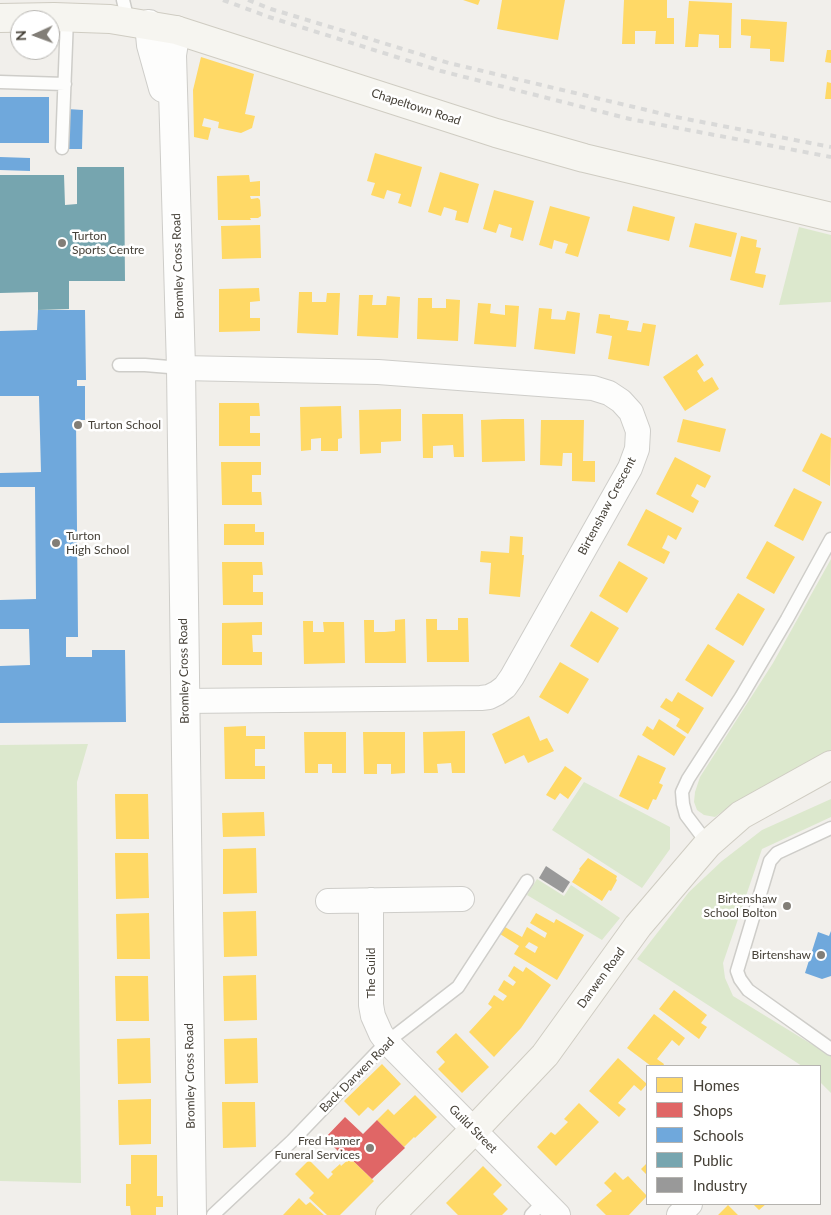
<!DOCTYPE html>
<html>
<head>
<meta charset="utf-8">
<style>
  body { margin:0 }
  #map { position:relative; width:831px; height:1215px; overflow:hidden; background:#f1efeb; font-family:Lato,sans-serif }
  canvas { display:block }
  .legend { position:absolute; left:646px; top:1065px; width:175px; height:140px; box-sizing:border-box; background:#fff; border:1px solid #b5b3af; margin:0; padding:6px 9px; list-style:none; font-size:15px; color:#464138 }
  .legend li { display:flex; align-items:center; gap:10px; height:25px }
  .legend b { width:25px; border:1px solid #b5b3af }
  .north { position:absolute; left:10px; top:10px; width:50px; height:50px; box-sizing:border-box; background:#fff; border:1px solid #b5b3af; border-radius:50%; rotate:268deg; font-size:14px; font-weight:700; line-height:20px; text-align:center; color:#464138 }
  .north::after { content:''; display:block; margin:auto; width:18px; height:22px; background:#827e77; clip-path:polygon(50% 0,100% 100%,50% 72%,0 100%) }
</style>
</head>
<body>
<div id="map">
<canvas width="831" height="1215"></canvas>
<ul class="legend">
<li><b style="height:14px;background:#ffd966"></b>Homes</li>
<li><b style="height:14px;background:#e06666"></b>Shops</li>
<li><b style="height:14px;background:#6fa8dc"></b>Schools</li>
<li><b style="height:14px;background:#76a5af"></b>Public</li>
<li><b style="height:14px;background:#999"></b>Industry</li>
</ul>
<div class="north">N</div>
</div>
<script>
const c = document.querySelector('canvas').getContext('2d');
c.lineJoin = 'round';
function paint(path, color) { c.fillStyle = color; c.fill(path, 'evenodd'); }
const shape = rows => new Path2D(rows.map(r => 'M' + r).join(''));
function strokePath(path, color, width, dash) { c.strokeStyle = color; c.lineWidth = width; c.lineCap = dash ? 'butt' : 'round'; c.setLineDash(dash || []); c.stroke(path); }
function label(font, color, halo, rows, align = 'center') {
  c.font = font + ' Lato,sans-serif'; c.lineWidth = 5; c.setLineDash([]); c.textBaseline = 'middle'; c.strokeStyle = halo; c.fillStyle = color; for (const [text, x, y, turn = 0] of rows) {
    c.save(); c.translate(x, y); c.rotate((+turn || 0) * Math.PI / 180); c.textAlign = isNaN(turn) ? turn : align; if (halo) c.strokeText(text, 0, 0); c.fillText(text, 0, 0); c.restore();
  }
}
const green = shape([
  [799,227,831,235,831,302,779,305],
  [831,559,831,750,737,801,715,817,704,815,697,810,694,802,695,792,700,777,773,663],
  [88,744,77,782,81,1183,0,1181,0,745],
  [584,782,670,827,670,849,642,888,552,830],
  [831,799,831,817,762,849,723,963,725,978,733,996,831,1056,831,1093,820,1082,820,1066,802,1066,637,959,689,892,722,861,762,830],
  [537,879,564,896,571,885,620,918,602,940,527,895]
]);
const homes = shape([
  [463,0,480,0,478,5],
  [502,0,565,0,558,40,497,29],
  [624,0,667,0,667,18,674,18,674,44,655,44,656,31,635,31,635,44,622,44],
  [689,1,732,3,731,48,719,48,719,35,699,34,698,47,685,47],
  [741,19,787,22,784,62,770,61,770,49,750,48,751,36,741,35],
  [827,50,831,50,831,63,825,62],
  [201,57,254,74,245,114,255,116,252,128,241,133,218,128,219,122,204,118,202,126,211,128,208,140,194,137,193,90],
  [827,82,831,83,831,99,825,99],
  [375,153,422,167,411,207,398,203,401,194,387,190,384,199,371,195,375,183,367,181],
  [440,172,479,184,468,223,455,220,457,211,451,209,444,207,441,216,428,212],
  [249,175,250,182,260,181,260,196,250,196,251,199,258,198,260,200,261,216,258,218,250,218,251,220,218,220,217,176],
  [494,190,534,201,523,241,510,237,512,228,499,224,496,233,483,229],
  [550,206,590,217,578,257,565,253,568,244,554,240,552,249,539,245],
  [633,206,675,217,669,241,627,231],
  [695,223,737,233,731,257,689,247],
  [260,225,261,258,222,259,221,226],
  [741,236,757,240,756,247,761,248,755,273,766,275,763,288,730,280],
  [259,288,260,301,250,302,250,318,260,318,260,331,219,332,219,289],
  [299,292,312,292,312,302,326,302,327,293,340,293,338,335,297,333],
  [359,295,373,295,372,305,386,305,387,296,400,297,398,338,357,336],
  [418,298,432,298,432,308,446,308,446,299,460,300,458,341,417,339],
  [478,303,491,304,490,313,497,314,505,315,505,305,519,306,516,347,474,344],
  [539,308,552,309,551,319,565,320,567,311,580,313,575,354,534,349],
  [599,314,610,315,610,318,629,321,627,330,641,332,643,323,656,325,649,366,608,359,612,336,596,333],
  [697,354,704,365,697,371,704,382,712,377,719,389,685,411,663,377],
  [219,403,259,403,260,416,250,416,250,433,260,433,260,446,219,446],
  [341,406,342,438,338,439,338,451,321,451,321,438,311,439,311,450,301,451,300,407],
  [401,409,401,441,381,442,381,453,360,454,359,410],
  [422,414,463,414,464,457,454,457,453,445,433,446,433,458,423,458],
  [503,419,524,419,525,461,482,462,481,420],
  [683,419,726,429,720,452,677,442],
  [541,420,584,420,583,461,595,461,595,482,572,481,572,453,563,453,562,466,540,465],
  [821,433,831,438,830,486,802,471],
  [675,457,711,476,705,488,697,484,691,496,699,501,693,513,656,494],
  [221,462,261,462,261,475,252,475,252,492,261,492,262,505,222,505],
  [794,488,822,502,803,541,774,526],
  [646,509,682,528,676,540,668,535,665,542,662,548,670,552,664,564,627,545],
  [224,524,255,524,255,532,264,532,264,545,224,545],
  [510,536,523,537,522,555,524,555,520,597,489,594,491,563,480,562,481,551,509,553],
  [767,541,795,557,774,594,746,578],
  [619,561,648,578,627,613,599,596],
  [222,562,262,562,263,575,253,575,253,592,263,592,263,605,223,605],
  [738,593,765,609,743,646,715,629],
  [591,611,619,628,598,663,570,646],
  [458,618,468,618,469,662,427,662,426,619,437,619,437,630,458,630],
  [405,619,406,663,365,663,364,620,374,620,374,632,385,632,395,631,395,620],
  [303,621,313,621,313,632,324,632,323,622,344,622,345,663,304,664],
  [262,622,262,635,252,635,253,652,262,652,262,665,222,665,222,623],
  [708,644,735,661,712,697,685,680],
  [560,662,589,679,568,714,539,697],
  [678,692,704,708,688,734,676,726,680,719,660,707,666,698,672,702],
  [529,716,540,741,547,738,554,751,528,763,524,755,505,764,492,734],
  [659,719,686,737,674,756,642,735,647,726,653,730],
  [246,726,246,736,265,736,265,749,255,749,255,766,265,766,265,779,225,779,224,727],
  [465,731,465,773,452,773,451,763,437,764,438,773,424,773,423,732],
  [304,732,346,732,346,773,332,773,332,764,318,764,318,773,305,773],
  [363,732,405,732,405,773,391,774,391,764,377,764,377,774,364,774],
  [638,755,666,768,659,783,663,785,656,800,653,799,648,810,619,796],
  [565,766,582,778,568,799,560,793,555,800,546,795],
  [115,794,148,794,149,839,116,839],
  [264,812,265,836,223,837,222,813],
  [256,848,257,893,223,894,223,849],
  [115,853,148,853,149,898,116,899],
  [588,858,617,876,616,879,617,880,611,891,609,890,602,901,572,882,580,870,579,869],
  [256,911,257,956,224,957,223,912],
  [149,913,150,959,117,959,116,914],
  [536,913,554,923,556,919,584,935,557,980,514,954,519,946,500,934,505,927,522,937,527,927,545,938,547,933,530,923],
  [529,942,538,947,535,953,525,947],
  [514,966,523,972,526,967,551,985,521,1028,494,1057,469,1032,492,1007,488,1004,494,995,503,1001,507,996,498,990,504,980,513,986,516,982,508,976],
  [256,975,257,1020,224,1021,223,976],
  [115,976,148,976,149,1021,116,1021],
  [674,990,707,1015,701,1023,707,1027,699,1039,659,1009],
  [654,1014,685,1038,679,1046,672,1040,657,1059,664,1064,663,1066,651,1066,627,1048],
  [456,1033,489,1067,462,1093,438,1069,445,1062,436,1052],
  [150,1038,151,1083,118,1084,117,1039],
  [257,1038,258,1083,225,1084,224,1039],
  [618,1058,647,1084,641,1091,634,1085,618,1103,626,1109,619,1117,589,1091],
  [382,1064,401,1084,373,1111,368,1107,359,1116,344,1101],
  [415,1095,437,1117,415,1138,414,1137,404,1147,377,1120,388,1109,394,1115],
  [151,1099,151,1144,119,1145,118,1100],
  [222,1102,255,1102,256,1147,223,1148],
  [579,1103,599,1122,556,1166,537,1147,551,1132,555,1135,568,1122,564,1119],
  [131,1155,157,1155,157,1196,163,1196,163,1207,156,1207,156,1215,131,1215,130,1206,126,1206,126,1184,131,1184],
  [350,1158,374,1181,340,1215,327,1215,309,1198,314,1193,295,1174,309,1160,328,1179,333,1174,331,1172,340,1164,341,1166],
  [647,1163,647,1175,641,1169],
  [483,1166,502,1185,493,1194,508,1209,502,1215,458,1215,446,1203],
  [615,1172,623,1180,628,1176,647,1196,629,1215,606,1215,596,1205,612,1191,604,1183],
  [299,1198,306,1205,310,1202,324,1215,283,1215],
  [753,1204,766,1204,759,1210],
  [728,1205,738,1215,718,1215]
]);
const shops = shape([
  [345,1117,363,1134,377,1120,405,1148,372,1179,347,1155,344,1157,325,1138]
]);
const schools = shape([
  [0,97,49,97,49,143,0,143],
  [67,109,83,110,82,149,65,149],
  [0,157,30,158,30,171,0,170],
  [38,310,85,310,86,380,77,380,77,386,85,386,85,420,76,420,78,637,66,637,66,657,92,657,92,650,125,650,126,722,0,723,0,666,30,665,29,629,0,629,0,600,36,599,35,487,0,487,0,473,41,472,39,396,0,396,0,331,37,330],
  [831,931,831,976,822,979,805,973,818,932,829,936]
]);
const public = shape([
  [77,167,124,167,125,281,69,281,69,309,38,310,38,292,0,293,0,175,64,175,65,205,77,204]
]);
const industry = shape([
  [546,866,570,882,563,893,539,878]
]);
const service = shape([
  [123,0,128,21],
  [0,82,65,84],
  [62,148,67,18],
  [119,365,145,365,181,368],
  [831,828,777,853,770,861,737,971,740,979,748,990,831,1049],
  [708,844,686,815,683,804,682,792,688,779,741,697,787,619,831,539],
  [213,1215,292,1141,387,1042,458,987,527,881],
  [531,1215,544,1201]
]);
const minor = shape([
  [181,368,378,372,593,388,609,393,621,401,631,412,638,431,637,449,630,468,512,677,505,687,497,693,489,697,481,698,184,701],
  [371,900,371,1005,373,1016,381,1034,387,1042,558,1215],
  [328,901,462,899],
  [679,1215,690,1204]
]);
const tertiary = shape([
  [149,24,151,45,163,88],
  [176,30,172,55,181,368,192,1215]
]);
const secondary = shape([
  [0,18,54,17,110,19,176,30,496,133,584,158,831,217],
  [390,1215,474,1130,545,1055,638,926,708,844,741,815,831,765]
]);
const rail = shape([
  [223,0,269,17,441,71,630,119,831,157],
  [248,0,271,9,449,63,676,117,831,147]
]);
const markers = [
  [62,243,5,"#827e77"],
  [78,425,5,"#827e77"],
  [56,543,5,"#827e77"],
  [787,906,5,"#827e77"],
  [821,955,5,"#827e77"],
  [370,1148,5,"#827e77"]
];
const streetNames = [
  ["Chapeltown Road",416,107,18],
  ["Bromley Cross Road",178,266,-92],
  ["Birtenshaw Crescent",607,506,-62],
  ["Bromley Cross Road",184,671,-91],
  ["The Guild",371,973,-90],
  ["Darwen Road",601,978,-54],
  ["Back Darwen Road",357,1075,-45],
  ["Bromley Cross Road",190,1076,-91],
  ["Guild Street",473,1129,45]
];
const poiNames = [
  ["Turton",72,236],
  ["Sports Centre",72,250],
  ["Turton School",88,425],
  ["Turton",66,536],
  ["High School",66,550],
  ["Birtenshaw",777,899,"right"],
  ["School Bolton",777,913,"right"],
  ["Birtenshaw",811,955,"right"],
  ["Fred Hamer",360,1141,"right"],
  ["Funeral Services",360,1155,"right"]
];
paint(green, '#dce8cd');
paint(homes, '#ffd966');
paint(shops, '#e06666');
paint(schools, '#6fa8dc');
paint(public, '#76a5af');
paint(industry, '#999');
strokePath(service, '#cecdc9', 15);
strokePath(minor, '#cecdc9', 26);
strokePath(tertiary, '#cecdc9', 30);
strokePath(secondary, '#cfccc2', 30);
strokePath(service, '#fdfdfc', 12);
strokePath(minor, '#fdfdfc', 24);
strokePath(tertiary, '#fdfdfc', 28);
strokePath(secondary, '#f6f5f0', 28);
strokePath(rail, '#d9d9d8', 4, [6, 6]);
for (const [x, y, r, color] of markers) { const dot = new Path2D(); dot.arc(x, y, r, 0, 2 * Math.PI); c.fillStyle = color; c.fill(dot); strokePath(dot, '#fff', 2); }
label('12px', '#464138', '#fff', streetNames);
label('12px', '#464138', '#fff', poiNames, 'left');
</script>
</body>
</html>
